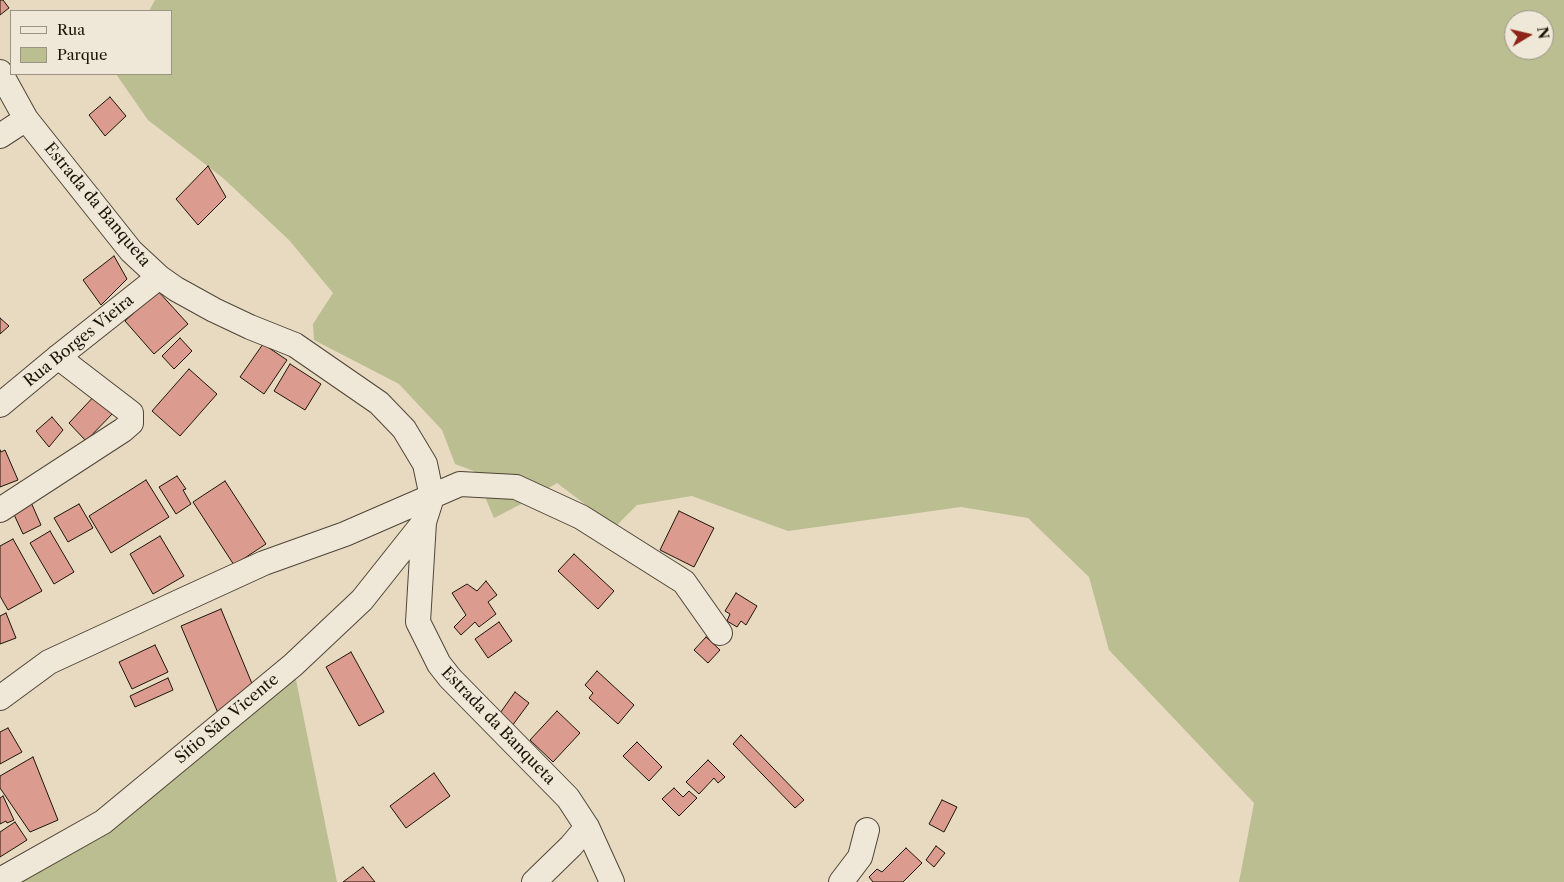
<!DOCTYPE html>
<html>
<head>
<meta charset="utf-8">
<style>
  body { margin:0 }
  #map { position:relative; width:1564px; height:882px; overflow:hidden; background:#e7dac1; font-family:"Libre Caslon Text",serif }
  canvas { display:block }
  .legend { position:absolute; left:10px; top:10px; width:162px; height:65px; box-sizing:border-box; background:#efe7d7; border:1px solid #9b9385; margin:0; padding:6px 9px; list-style:none; font-size:15px; color:#1d150a }
  .legend li { display:flex; align-items:center; gap:10px; height:25px }
  .legend b { width:25px; border:1px solid #9b9385 }
  .north { position:absolute; left:1504px; top:10px; width:50px; height:50px; box-sizing:border-box; background:#efe7d7; border:1px solid #9b9385; border-radius:50%; rotate:81deg; font-size:14px; font-weight:700; line-height:20px; text-align:center; color:#1d150a }
  .north::after { content:''; display:block; margin:auto; width:18px; height:22px; background:#8f2418; clip-path:polygon(50% 0,100% 100%,50% 72%,0 100%) }
</style>
</head>
<body>
<div id="map">
<canvas width="1564" height="882"></canvas>
<ul class="legend">
<li><b style="height:6px;background:#efe7d7"></b>Rua</li>
<li><b style="height:14px;background:#babe90"></b>Parque</li>
</ul>
<div class="north">N</div>
</div>
<script>
const c = document.querySelector('canvas').getContext('2d');
c.lineJoin = 'round';
function paint(path, color) { c.fillStyle = color; c.fill(path, 'evenodd'); }
const shape = rows => new Path2D(rows.map(r => 'M' + r).join(''));
function strokePath(path, color, width, dash) { c.strokeStyle = color; c.lineWidth = width; c.lineCap = dash ? 'butt' : 'round'; c.setLineDash(dash || []); c.stroke(path); }
function label(font, color, halo, rows, align = 'center') {
  c.font = font + ' "Libre Caslon Text",serif'; c.lineWidth = 4; c.setLineDash([]); c.textBaseline = 'middle'; c.strokeStyle = halo; c.fillStyle = color; for (const [text, x, y, turn = 0] of rows) {
    c.save(); c.translate(x, y); c.rotate((+turn || 0) * Math.PI / 180); c.textAlign = isNaN(turn) ? turn : align; if (halo) c.strokeText(text, 0, 0); c.fillText(text, 0, 0); c.restore();
  }
}
const green = shape([
  [155,0,1564,0,1564,882,1239,882,1254,803,1109,650,1089,577,1028,518,961,507,788,531,692,496,637,505,615,527,557,483,529,500,494,518,474,471,455,464,442,430,399,384,314,340,313,324,333,293,289,240,223,178,148,120,116,74,171,74,171,11,149,11],
  [1514,20,1544,20,1544,50,1514,50],
  [293,665,337,882,0,882,103,822]
]);
const building = shape([
  [0,0,3,0,9,8,0,15,0,0],
  [110,97,126,116,105,136,89,115,110,97],
  [208,166,226,197,198,225,176,199,208,166],
  [114,256,127,279,101,305,83,280,114,256],
  [158,291,188,324,154,354,125,321,158,291],
  [0,318,9,326,0,334,0,318],
  [180,338,192,351,174,369,162,356,180,338],
  [263,344,287,360,264,394,240,377,263,344],
  [290,364,321,384,305,410,274,391,290,364],
  [189,369,217,394,180,436,152,411,189,369],
  [97,393,115,411,86,441,69,423,97,393],
  [52,417,63,430,49,447,36,431,52,417],
  [0,450,1,452,5,450,18,480,0,487,0,450],
  [177,476,186,489,183,490,191,504,176,514,159,487,177,476],
  [146,480,169,517,111,553,89,516,146,480],
  [225,481,266,544,234,565,193,502,225,481],
  [30,500,41,525,23,534,11,508,30,500],
  [79,504,93,528,68,542,54,518,79,504],
  [679,511,714,528,694,567,660,550,679,511],
  [50,531,74,572,54,584,30,543,50,531],
  [160,536,184,576,153,594,130,554,160,536],
  [13,539,42,591,8,610,0,596,0,546,13,539],
  [574,554,614,591,598,609,558,571,574,554],
  [486,581,497,595,488,602,496,614,479,627,475,622,461,635,454,627,466,615,452,593,467,584,477,591,486,581],
  [736,593,757,606,746,625,741,621,737,627,727,621,730,614,725,611,736,593],
  [221,609,253,686,218,713,181,626,221,609],
  [6,613,16,638,0,644,0,616,6,613],
  [499,622,512,641,488,658,475,639,499,622],
  [706,637,720,650,708,663,694,650,706,637],
  [155,645,168,672,132,689,119,662,155,645],
  [351,652,384,712,359,726,326,667,351,652],
  [597,671,634,705,618,724,589,698,593,693,585,685,597,671],
  [168,678,173,690,135,707,130,696,168,678],
  [515,692,529,703,512,726,498,716,515,692],
  [557,711,580,733,553,762,530,740,557,711],
  [8,728,22,752,0,764,0,732,8,728],
  [741,735,804,800,795,808,733,744,741,735],
  [637,742,662,767,649,781,623,756,637,742],
  [33,757,58,820,30,832,0,788,0,776,33,757],
  [708,760,725,777,718,783,714,778,699,794,686,782,708,760],
  [434,773,450,796,406,828,390,806,434,773],
  [674,788,683,797,689,791,697,798,679,816,662,799,674,788],
  [3,796,14,820,7,823,6,821,0,824,0,798,3,796],
  [942,800,957,807,944,832,929,824,942,800],
  [15,822,27,840,0,857,0,832,15,822],
  [936,846,945,853,934,867,926,860,936,846],
  [906,848,922,863,903,882,873,882,869,877,877,869,882,872,906,848],
  [363,867,375,882,343,882,363,867]
]);
const minor = shape([
  [0,72,26,119,131,251,159,277,176,289,214,310,250,327,295,345,379,403,404,429,425,464,432,497,424,522,418,622,439,664,450,678,568,798,587,827,612,882],
  [0,136,26,119],
  [0,405,58,357,159,277],
  [0,510,123,430,131,423,131,413,58,357],
  [0,698,49,662,181,601,264,563,345,534,460,484,516,487,581,517,684,582,720,633],
  [0,880,103,822,293,665,362,600,424,522],
  [534,882,571,846,587,827],
  [841,882,860,857,867,830]
]);
const streetNames = [
  ["Estrada da Banqueta",97,205,50],
  ["Rua Borges Vieira",79,341,-39],
  ["Sítio São Vicente",227,719,-40],
  ["Estrada da Banqueta",498,726,46]
];
paint(green, '#babe90');
paint(building, '#db9b8e');
strokePath(building, '#1d150a', 1);
strokePath(minor, '#504638', 26);
strokePath(minor, '#efe7d7', 24);
label('16px', '#1d150a', '#efe7d7', streetNames);
</script>
</body>
</html>
